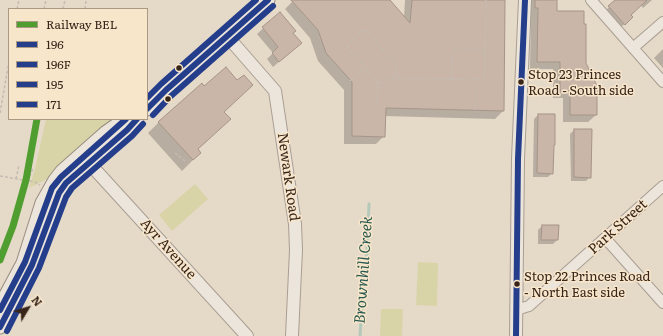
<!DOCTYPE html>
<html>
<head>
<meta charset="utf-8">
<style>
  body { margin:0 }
  #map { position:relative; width:663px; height:336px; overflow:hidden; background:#e5d9c8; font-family:Literata,serif }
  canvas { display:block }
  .legend { position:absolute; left:8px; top:8px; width:140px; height:112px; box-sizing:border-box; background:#f8e6cb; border:1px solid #ab9984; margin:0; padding:5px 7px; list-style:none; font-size:12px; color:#38251a }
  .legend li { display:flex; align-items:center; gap:8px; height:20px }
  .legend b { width:20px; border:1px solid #ab9984 }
  .north { position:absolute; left:8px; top:288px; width:40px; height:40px; -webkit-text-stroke:3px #f8e6cb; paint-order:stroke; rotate:52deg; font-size:11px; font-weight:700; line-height:16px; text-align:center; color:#38251a }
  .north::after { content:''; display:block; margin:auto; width:14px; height:18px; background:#38251a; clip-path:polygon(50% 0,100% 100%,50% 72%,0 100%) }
</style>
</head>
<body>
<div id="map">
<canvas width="663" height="336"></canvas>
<ul class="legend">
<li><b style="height:5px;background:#509e2f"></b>Railway BEL</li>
<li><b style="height:5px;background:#243e8c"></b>196</li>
<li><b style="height:5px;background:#243e8c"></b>196F</li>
<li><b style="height:5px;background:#243e8c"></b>195</li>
<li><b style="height:5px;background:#243e8c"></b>171</li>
</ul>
<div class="north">N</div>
</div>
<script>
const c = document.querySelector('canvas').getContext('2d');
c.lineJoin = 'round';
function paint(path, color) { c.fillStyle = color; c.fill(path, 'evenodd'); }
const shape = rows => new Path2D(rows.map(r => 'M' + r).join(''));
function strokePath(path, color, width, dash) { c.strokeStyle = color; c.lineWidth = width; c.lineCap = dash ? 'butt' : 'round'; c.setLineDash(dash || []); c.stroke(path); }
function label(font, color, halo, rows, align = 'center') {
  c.font = font + ' Literata,serif'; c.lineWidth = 3; c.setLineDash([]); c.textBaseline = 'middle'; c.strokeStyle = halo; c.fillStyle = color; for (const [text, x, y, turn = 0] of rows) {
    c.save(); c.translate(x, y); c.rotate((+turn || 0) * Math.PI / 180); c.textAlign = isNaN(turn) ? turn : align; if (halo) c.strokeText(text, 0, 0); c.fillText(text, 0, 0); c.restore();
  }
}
const green = shape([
  [46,119,114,119,49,178,29,188,35,169],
  [195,184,208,199,172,231,159,215],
  [418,262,438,263,437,306,416,305],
  [381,309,403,309,402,336,380,336]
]);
const shadow = shape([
  [294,0,389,0,404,17,405,0,504,0,503,111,495,119,384,116,384,136,376,144,344,144,344,90,318,61,310,38,285,9],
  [528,0,556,0,556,12,585,63,598,91,596,94,596,115,588,122,563,122,563,98,553,98,553,69,530,69,531,15,528,15],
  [617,0,652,0,643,8,641,5,629,15,628,21,620,28,605,11],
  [280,13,292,33,294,49,273,67,267,59,273,53,257,34],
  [663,49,663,68,654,58],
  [237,82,252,85,223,112,230,119,197,150,200,153,182,171,148,133,159,122,204,87],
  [538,115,554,115,552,173,548,177,533,177,534,119],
  [574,130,590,177,586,181,571,181,570,134],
  [542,226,557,240,553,244,538,244,538,230]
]);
const stream = shape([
  [360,336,364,276,367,253,369,204]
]);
const building = shape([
  [291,0,390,0,410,23,412,0,505,0,504,111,386,108,385,137,352,136,352,82,326,53,318,30,291,0],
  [535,0,557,0,557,11,584,11,584,24,586,24,586,63,600,92,597,92,597,115,570,115,570,91,560,91,560,62,537,62,538,8,535,8,535,0],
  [615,0,647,0,631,15,633,17,625,25,608,6,615,0],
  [280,12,296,31,293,33,302,43,279,62,272,53,278,47,262,27,280,12],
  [226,67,237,80,244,75,253,85,224,112,231,119,198,149,201,153,193,160,158,122,202,83,204,86,226,67],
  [538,114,555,114,555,145,554,145,553,174,537,173,538,114],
  [574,129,592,129,591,178,574,177,574,129],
  [542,225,559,225,558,240,541,240,542,225]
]);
const path = shape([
  [17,9,19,0],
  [44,9,46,0],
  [63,9,65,0],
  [85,9,86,0],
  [451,79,452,50,485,50],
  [350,81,365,68],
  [378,83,346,46,365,29,397,65,397,78],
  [376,109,378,83,389,83,389,78,485,80,486,0],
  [475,110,475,80],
  [0,113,9,62],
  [175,153,185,161],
  [0,176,35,182,40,185],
  [16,179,19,165],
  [28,181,33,168]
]);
const minor = shape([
  [591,0,663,82],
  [633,48,663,22],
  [605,238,663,303],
  [516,310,529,306,663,186]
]);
const tertiary = shape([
  [227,36,275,91,295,224,296,250,292,336],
  [89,163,247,336],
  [516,336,518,159,525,0]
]);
const secondary = shape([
  [147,109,166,90,268,0],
  [0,306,23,263,42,203,55,180,62,171,105,133,125,119],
  [0,327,32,265,59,193,66,183,127,130,137,119]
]);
const bus1 = shape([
  [147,109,166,90,268,0],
  [0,327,32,265,59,193,66,183,127,130,137,119]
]);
const bus2 = shape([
  [153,115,171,96,273,6],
  [7,331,39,268,66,197,72,188,132,136,143,124]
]);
const bus3 = shape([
  [147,98,161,84,256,0],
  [0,310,25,262,52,188,61,177,126,119]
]);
const bus4 = shape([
  [516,336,518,159,525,0]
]);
const rail1 = shape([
  [0,260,13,226,26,180,37,119]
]);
const markers = [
  [179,68,3.5,"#38251a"],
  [521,82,3.5,"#38251a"],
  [168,99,3.5,"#38251a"],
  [517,284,3.5,"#38251a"]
];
const busNames = [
  ["Stop 23 Princes",528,75],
  ["Road - South side",528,91],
  ["Stop 22 Princes Road",524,277],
  ["- North East side",524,293]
];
const streetNames = [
  ["Newark Road",288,177,82],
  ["Park Street",618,227,-42],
  ["Ayr Avenue",168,249,48]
];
const waterNames = [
  ["Brownhill Creek",364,270,-86]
];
paint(green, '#d9d4a8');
paint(shadow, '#0003');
strokePath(stream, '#b5c9ba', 3);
paint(building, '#cab6a8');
strokePath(building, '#a59488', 1);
strokePath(minor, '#a99e92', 12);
strokePath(tertiary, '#a99e92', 14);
strokePath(secondary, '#998d82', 15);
strokePath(path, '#c4bbb1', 1.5, [3, 2]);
strokePath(minor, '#ece5db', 10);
strokePath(tertiary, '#ece5db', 12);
strokePath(secondary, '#ece5db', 13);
strokePath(bus1, '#243e8c', 6);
strokePath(bus2, '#243e8c', 6);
strokePath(bus3, '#243e8c', 6);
strokePath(bus4, '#243e8c', 6);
strokePath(rail1, '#509e2f', 7);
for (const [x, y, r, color] of markers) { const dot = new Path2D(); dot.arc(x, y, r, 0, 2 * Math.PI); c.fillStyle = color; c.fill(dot); strokePath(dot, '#f8e6cb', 1.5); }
label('13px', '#38251a', '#f8e6cb', busNames, 'left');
label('14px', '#38251a', '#f8e6cb', streetNames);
label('italic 15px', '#275950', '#f8e6cb', waterNames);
</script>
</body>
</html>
